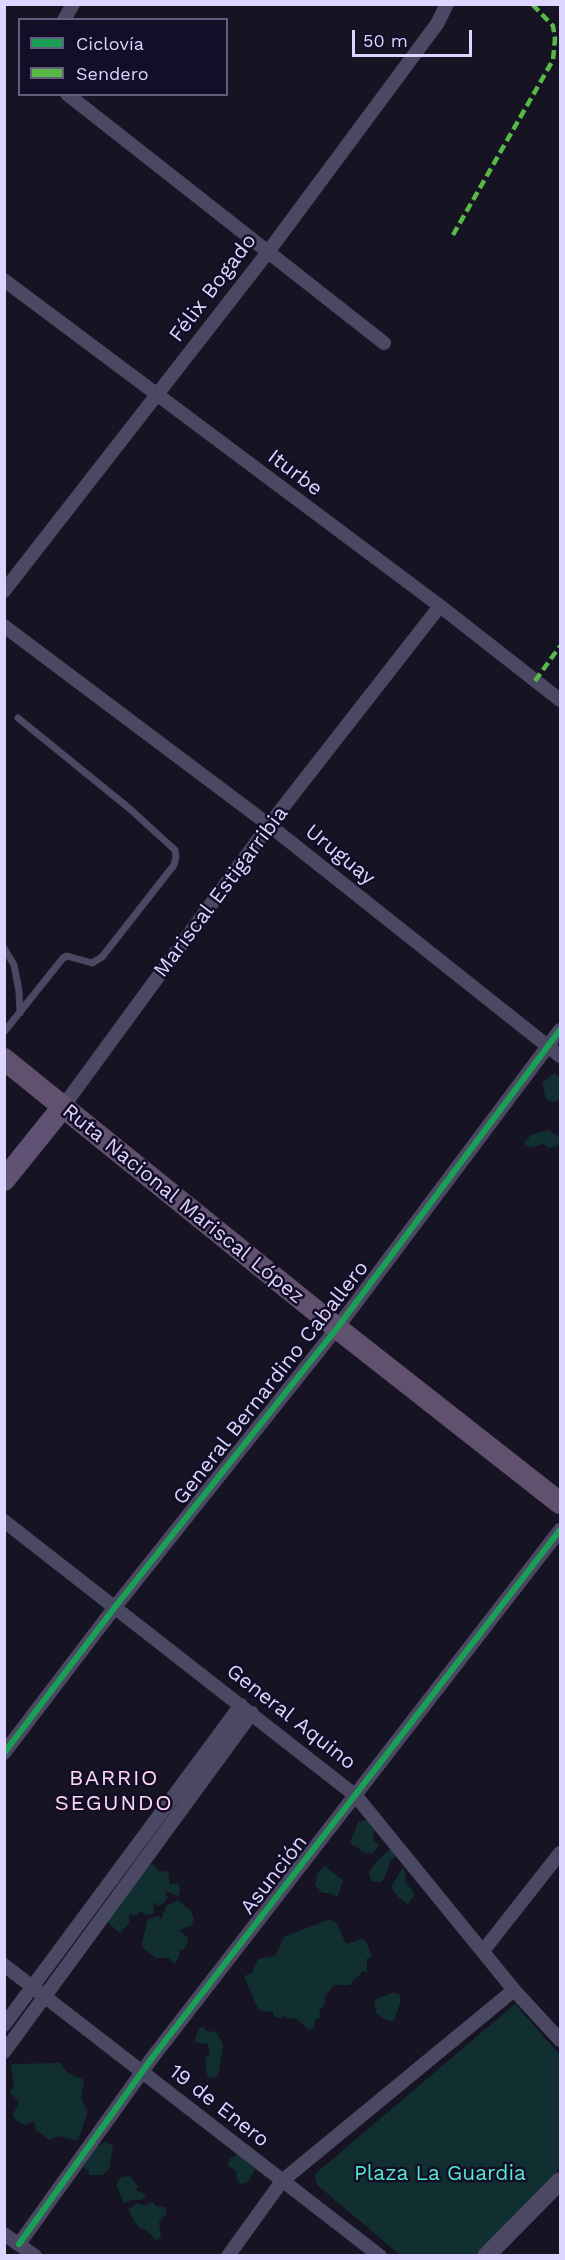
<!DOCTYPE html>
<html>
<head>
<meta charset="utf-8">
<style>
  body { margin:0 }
  #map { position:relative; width:565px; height:2260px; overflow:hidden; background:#161322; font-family:"Work Sans",sans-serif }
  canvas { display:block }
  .frame { position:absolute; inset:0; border:6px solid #dbd5ff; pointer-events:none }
  .legend { position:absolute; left:18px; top:18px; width:210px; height:78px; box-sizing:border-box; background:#130d28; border:2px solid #635d7e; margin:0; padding:8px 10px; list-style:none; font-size:18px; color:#dbd5ff }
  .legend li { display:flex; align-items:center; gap:12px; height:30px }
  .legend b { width:30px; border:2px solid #635d7e }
  .scale { position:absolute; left:352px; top:30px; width:120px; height:27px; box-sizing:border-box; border:3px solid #dbd5ff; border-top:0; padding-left:8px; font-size:18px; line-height:21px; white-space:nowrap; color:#dbd5ff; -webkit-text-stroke:4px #130d28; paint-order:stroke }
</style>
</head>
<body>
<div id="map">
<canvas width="565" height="2260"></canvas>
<div class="frame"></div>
<ul class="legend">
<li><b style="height:8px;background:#1a9f57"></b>Ciclovía</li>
<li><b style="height:8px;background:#58b947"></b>Sendero</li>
</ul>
<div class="scale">50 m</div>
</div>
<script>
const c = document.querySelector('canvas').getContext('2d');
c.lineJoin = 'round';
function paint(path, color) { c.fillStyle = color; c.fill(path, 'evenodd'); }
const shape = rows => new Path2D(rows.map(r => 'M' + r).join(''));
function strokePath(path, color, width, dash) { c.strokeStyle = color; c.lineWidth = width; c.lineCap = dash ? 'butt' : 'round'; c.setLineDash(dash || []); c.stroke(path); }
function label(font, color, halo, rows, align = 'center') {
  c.font = font + ' "Work Sans",sans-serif'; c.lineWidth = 5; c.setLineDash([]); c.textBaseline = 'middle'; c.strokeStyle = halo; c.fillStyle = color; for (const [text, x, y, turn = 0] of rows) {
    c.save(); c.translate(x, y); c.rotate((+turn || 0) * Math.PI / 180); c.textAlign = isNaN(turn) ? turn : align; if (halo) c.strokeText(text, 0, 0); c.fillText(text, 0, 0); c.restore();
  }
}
const green = shape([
  [554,1073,560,1077,560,1100,553,1102,546,1099,542,1083],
  [548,1130,560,1137,560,1142,556,1147,549,1148,543,1144,530,1148,524,1143,531,1135],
  [366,1820,375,1828,373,1840,379,1845,373,1853,365,1853,350,1843,358,1822],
  [395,1849,397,1855,391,1860,384,1879,381,1882,371,1881,369,1872,377,1861,389,1850],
  [148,1863,155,1866,159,1872,168,1871,170,1885,177,1883,180,1888,179,1896,164,1891,168,1898,164,1903,158,1906,154,1901,153,1914,146,1915,140,1911,136,1916,129,1914,129,1923,120,1933,105,1920],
  [325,1866,343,1880,337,1898,331,1893,322,1893,315,1885,317,1874],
  [403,1867,406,1875,404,1880,415,1894,408,1904,398,1897,391,1887],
  [178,1900,191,1911,194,1919,191,1926,179,1930,187,1937,188,1942,184,1949,178,1950,180,1954,175,1964,169,1958,156,1958,143,1948,142,1943,148,1919,158,1916,162,1919,163,1912,166,1911,165,1907],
  [330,1919,337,1923,346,1944,363,1939,367,1943,372,1956,367,1958,367,1973,363,1971,349,1985,334,1985,324,1998,326,2001,319,2012,320,2018,315,2020,314,2029,308,2029,295,2018,287,2019,286,2015,282,2018,274,2017,273,2011,266,2012,258,2009,244,1976,252,1973,258,1959,275,1956,284,1937],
  [393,1993,399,1994,401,2000,394,2021,386,2020,376,2013,374,2000],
  [515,2004,560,2055,560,2168,475,2255,400,2255,317,2185,315,2174],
  [203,2027,207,2031,216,2032,223,2044,219,2073,215,2078,208,2077,206,2069,205,2058,210,2054,208,2044,194,2042,199,2028],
  [60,2063,68,2073,84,2080,81,2099,88,2111,78,2141,58,2136,50,2140,36,2130,34,2121,25,2125,17,2121,13,2115,19,2102,10,2092,14,2085,11,2064],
  [106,2142,113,2146,109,2170,102,2175,89,2175,89,2171,83,2167,96,2147],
  [237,2154,256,2168,247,2183,240,2184,236,2177,237,2172,228,2165,230,2159],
  [130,2176,138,2187,136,2190,146,2195,142,2200,131,2200,124,2203,116,2185,121,2177],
  [152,2202,156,2206,166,2207,167,2213,159,2222,161,2237,156,2240,146,2230,138,2227,128,2210,137,2203,144,2206]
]);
const service = shape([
  [4,948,14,965,19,991,20,1013],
  [4,1032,63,958,67,956,92,963,102,957,174,865,176,857,175,850,130,809,18,718]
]);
const minor = shape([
  [64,20,73,4],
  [67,94,384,343],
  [4,280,440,606,560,700],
  [4,591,268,252,437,24,447,4],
  [4,626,269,825,560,1056],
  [62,1108,269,825,440,606],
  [4,1521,356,1796,514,1990,560,2040],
  [4,1753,115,1607,337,1328,560,1030],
  [483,1951,560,1853],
  [4,1965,380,2256],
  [4,2025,241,1705],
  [4,2052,252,1713],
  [4,2234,35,2256],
  [19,2244,152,2058,560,1530],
  [228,2256,282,2181,514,1990]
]);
const tertiary = shape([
  [486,2256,560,2181]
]);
const primary = shape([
  [4,1180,62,1108]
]);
const trunk = shape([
  [4,1059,337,1328,560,1503]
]);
const quiet = shape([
  [453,235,553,60,555,39,553,26,532,4],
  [535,681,560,646]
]);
const cycleway = shape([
  [4,1753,115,1607,337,1328,560,1030],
  [19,2244,152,2058,560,1530]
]);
const streetNames = [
  ["Félix Bogado",213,288,-53],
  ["Iturbe",295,473,37],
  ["Uruguay",340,855,39],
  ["Mariscal Estigarribia",221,892,-53],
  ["Ruta Nacional Mariscal López",183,1204,39],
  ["General Bernardino Caballero",271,1383,-52],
  ["General Aquino",291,1717,38],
  ["Asunción",274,1875,-52],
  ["19 de Enero",219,2106,38]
];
const parkNames = [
  ["Plaza La Guardia",440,2174]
];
const neighbourhoodNames = [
  ["BARRIO",114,1779],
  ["SEGUNDO",114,1804]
];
paint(green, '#112f31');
strokePath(service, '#4a4863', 7);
strokePath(minor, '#4a4863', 14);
strokePath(tertiary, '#4a4863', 18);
strokePath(primary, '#5f5274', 22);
strokePath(trunk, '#62506f', 22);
strokePath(quiet, '#58b947', 4.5, [9, 4.5]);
strokePath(cycleway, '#1a9f57', 6);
label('21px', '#dbd5ff', '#130d28', streetNames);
label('21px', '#54ebcc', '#130d28', parkNames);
c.letterSpacing = '1.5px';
label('22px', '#ffd7ef', '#130d28', neighbourhoodNames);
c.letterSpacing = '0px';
</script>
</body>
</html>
